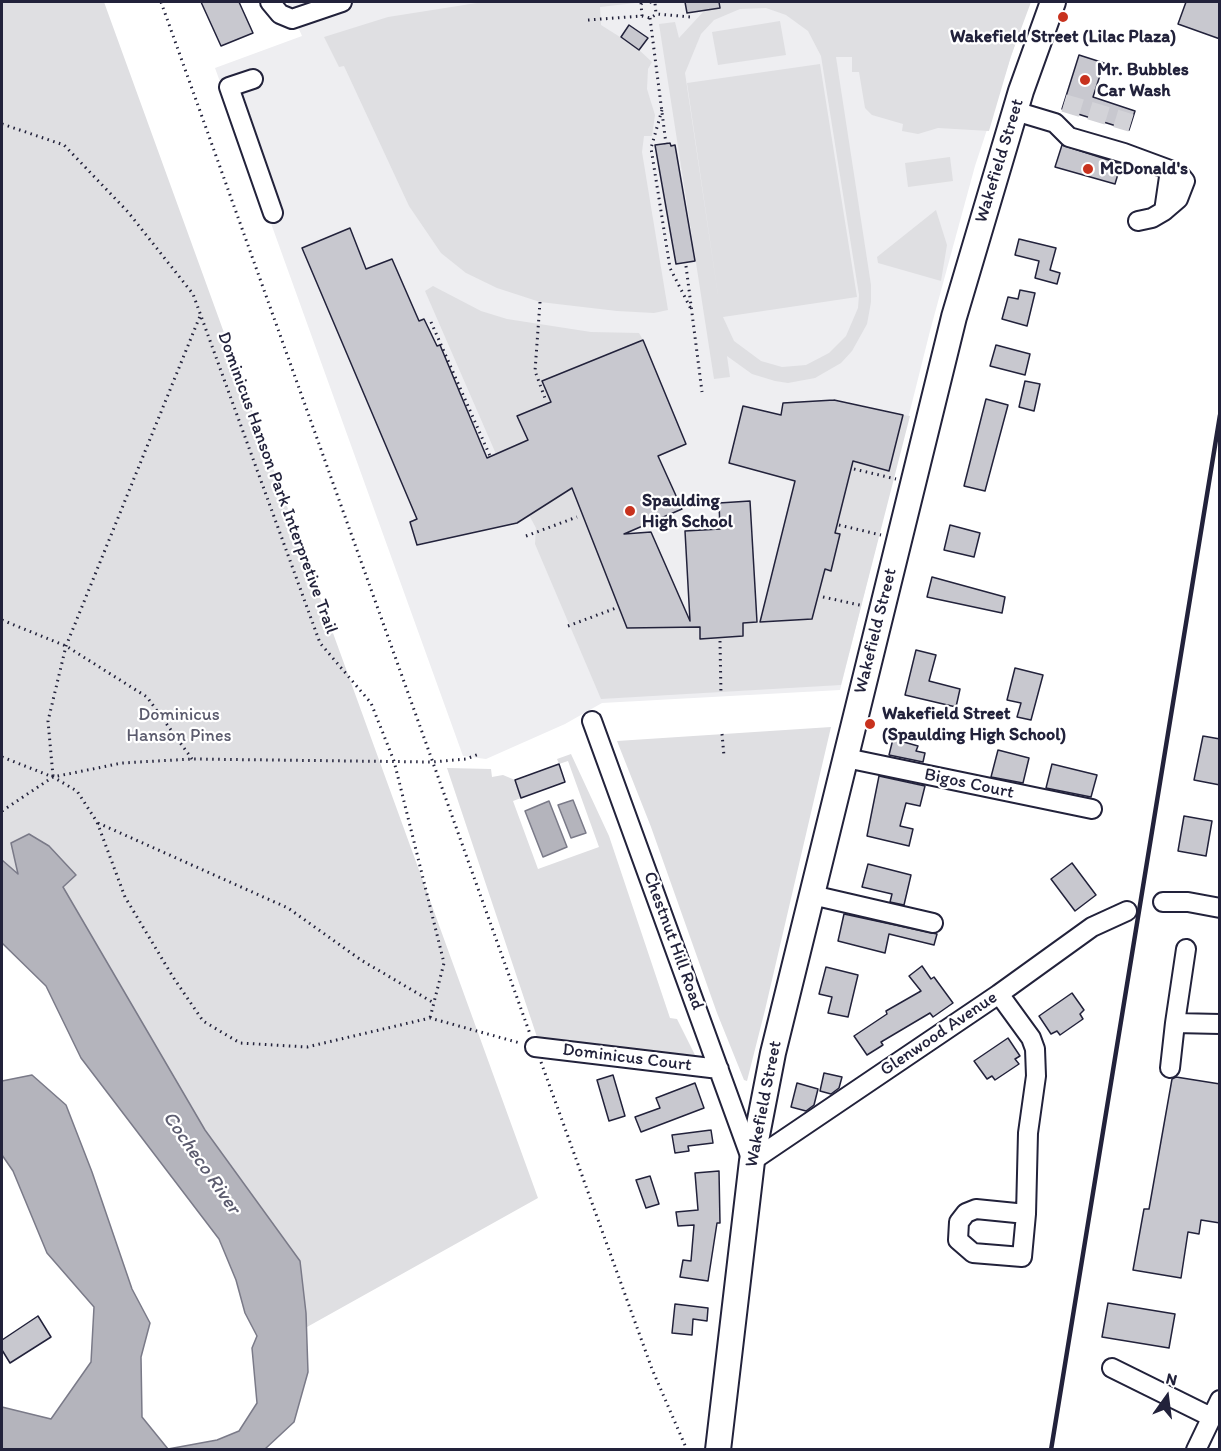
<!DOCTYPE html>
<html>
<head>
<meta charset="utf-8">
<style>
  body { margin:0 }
  #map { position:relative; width:1221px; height:1451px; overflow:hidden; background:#fff; font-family:Itim,sans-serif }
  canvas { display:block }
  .frame { position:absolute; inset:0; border:3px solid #22223b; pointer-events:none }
  .north { position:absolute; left:1137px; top:1367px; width:60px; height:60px; -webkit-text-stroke:4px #fff; paint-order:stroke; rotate:14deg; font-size:16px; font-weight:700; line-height:24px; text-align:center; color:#22223b }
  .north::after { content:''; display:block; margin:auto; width:21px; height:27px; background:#22223b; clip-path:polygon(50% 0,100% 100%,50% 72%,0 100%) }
</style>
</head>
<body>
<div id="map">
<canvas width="1221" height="1451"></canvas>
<div class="frame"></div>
<div class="north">N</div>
</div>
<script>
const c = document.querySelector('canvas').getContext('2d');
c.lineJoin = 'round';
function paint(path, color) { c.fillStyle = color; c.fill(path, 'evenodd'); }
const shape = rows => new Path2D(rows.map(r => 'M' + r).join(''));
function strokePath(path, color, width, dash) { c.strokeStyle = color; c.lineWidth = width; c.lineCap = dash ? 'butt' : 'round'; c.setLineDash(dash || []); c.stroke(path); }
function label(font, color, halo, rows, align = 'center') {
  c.font = font + ' Itim,sans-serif'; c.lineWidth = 4.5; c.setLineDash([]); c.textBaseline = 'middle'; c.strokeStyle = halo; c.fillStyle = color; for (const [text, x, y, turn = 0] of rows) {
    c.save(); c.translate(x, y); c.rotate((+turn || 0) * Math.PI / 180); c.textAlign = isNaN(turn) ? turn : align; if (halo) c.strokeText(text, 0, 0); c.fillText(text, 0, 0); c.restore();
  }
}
const built = shape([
  [287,2,1029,2,975,166,930,331,840,690,602,703,565,724,486,759,463,756,215,68,302,36]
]);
const green = shape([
  [2,2,104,2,538,1198,307,1327,300,1261,205,1130,63,887,76,875,19,875,2,860],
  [483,2,644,2,600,7,601,25,620,37,629,25,648,38,639,50,652,62,648,69,647,89,655,115,652,136,644,136,642,152,668,310,654,313,617,311,540,302,497,288,466,273,441,253,409,206,344,66,339,67,324,37,388,17],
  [702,2,1031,2,1011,56,989,131,938,128,918,134,902,131,903,124,872,115,865,108,859,72,852,72,852,57,836,57,871,285,871,302,867,324,852,351,841,363,815,378,788,383,775,381,752,374,727,356,730,377,714,379,659,24,675,22,679,38,704,11],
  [766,8,786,15,808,31,821,56,859,295,858,308,846,336,829,353,806,365,782,367,761,361,734,341,723,317,857,297,820,64,687,83,719,302,685,73,701,34,714,20,740,9],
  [780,21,786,55,718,65,712,32],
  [950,157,953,181,908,187,905,163],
  [936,210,947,245,941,281,878,263,877,257],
  [433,286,481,311,507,319,591,332,639,333,643,340,542,381,551,402,518,416,528,440,496,454,425,291],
  [903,415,910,416,841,685,601,699,535,544,536,528,529,515,572,488,627,628,700,627,701,639,743,636,743,623,812,619,825,569,831,570,840,535,835,533,853,461,889,470],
  [831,727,765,1010,747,1081,744,1080,717,1013,651,827,617,741],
  [571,754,609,836,670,1018,677,1019,695,1055,539,1043,447,768,491,769,492,777,503,775,515,780,521,798,513,801,538,869,599,847,568,761,559,764,557,759]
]);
const water = shape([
  [573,800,586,833,571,838,558,805,573,800],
  [549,801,567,847,543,857,525,811,549,801],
  [29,834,49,846,76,875,63,887,205,1130,300,1261,306,1313,308,1372,294,1422,265,1449,2,1449,2,1407,51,1419,91,1362,94,1307,47,1253,13,1171,2,1155,2,1081,32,1075,66,1105,92,1172,132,1289,150,1323,141,1357,142,1417,168,1449,217,1440,239,1431,257,1403,252,1348,257,1336,245,1313,236,1280,219,1239,81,1058,46,986,2,943,2,860,18,874,11,843,29,834]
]);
const building = shape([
  [201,2,239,2,253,33,221,46,201,2],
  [685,2,719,2,720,8,687,13,685,2],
  [1186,2,1220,2,1220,39,1178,24,1186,2],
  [629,25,648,38,639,50,621,37,629,25],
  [1079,55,1104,63,1093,97,1135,111,1129,130,1062,109,1079,55],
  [670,143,671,146,675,145,695,261,676,264,655,145,670,143],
  [1062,145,1121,164,1115,184,1055,167,1062,145],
  [350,228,366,269,392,259,419,321,424,319,437,346,440,345,487,458,528,440,517,416,551,402,542,381,643,340,686,444,658,456,682,509,624,534,651,532,690,621,685,531,720,529,719,503,750,501,757,622,743,623,743,636,700,639,700,627,627,628,572,488,517,523,417,545,410,522,417,519,302,248,350,228],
  [1019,239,1056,248,1050,270,1060,273,1057,284,1035,278,1039,261,1015,255,1019,239],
  [1020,290,1035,293,1027,326,1002,319,1008,297,1018,299,1020,290],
  [996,345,1030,354,1025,375,990,366,996,345],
  [1025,381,1040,384,1034,411,1019,407,1025,381],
  [986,399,1008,405,985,491,964,486,986,399],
  [834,400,903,415,889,471,853,461,835,533,840,534,831,571,825,569,812,619,760,622,795,481,729,463,743,406,781,415,783,403,834,400],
  [950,525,980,533,974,557,944,550,950,525],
  [932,577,1005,597,1002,613,927,597,932,577],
  [916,650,936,655,929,681,960,689,956,707,905,695,916,650],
  [1015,668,1043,675,1031,720,1017,717,1021,703,1007,700,1015,668],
  [1203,736,1220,739,1220,785,1194,780,1203,736],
  [893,739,918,746,916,751,925,753,923,762,889,755,893,739],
  [998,750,1029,758,1023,783,991,777,998,750],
  [559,764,565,782,521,798,515,780,559,764],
  [1052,764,1097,775,1091,797,1046,788,1052,764],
  [879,776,925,786,920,806,906,803,900,826,913,829,909,846,867,836,879,776],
  [1184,816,1212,821,1206,856,1178,851,1184,816],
  [1072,863,1096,895,1075,911,1051,879,1072,863],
  [868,864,911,875,904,905,890,902,892,894,862,887,868,864],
  [844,914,937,934,934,945,889,934,885,953,838,941,844,914],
  [922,966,931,979,934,977,953,1003,933,1017,930,1013,881,1042,883,1045,867,1055,854,1036,887,1014,886,1011,921,991,909,976,922,966],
  [826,967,858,975,848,1017,828,1013,832,997,819,994,826,967],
  [1072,993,1084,1010,1080,1014,1083,1019,1060,1035,1057,1031,1051,1034,1039,1016,1072,993],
  [1008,1038,1020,1056,1015,1059,1019,1064,995,1080,992,1076,987,1079,974,1061,1008,1038],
  [824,1073,842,1077,839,1088,831,1094,820,1091,824,1073],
  [613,1075,625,1116,609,1121,597,1080,613,1075],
  [1176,1077,1220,1084,1220,1223,1201,1220,1199,1234,1188,1232,1181,1278,1133,1270,1144,1209,1149,1209,1172,1079,1176,1077],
  [695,1083,704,1108,641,1132,635,1117,660,1108,656,1098,695,1083],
  [797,1083,818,1089,814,1105,806,1111,791,1107,797,1083],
  [711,1130,713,1143,688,1146,689,1151,675,1153,672,1135,711,1130],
  [719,1171,720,1223,717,1223,708,1281,680,1277,683,1260,691,1261,694,1225,678,1226,676,1212,698,1210,695,1173,719,1171],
  [650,1176,659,1204,646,1208,636,1180,650,1176],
  [1108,1303,1175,1314,1169,1348,1102,1337,1108,1303],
  [675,1304,708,1308,707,1321,693,1319,692,1335,672,1333,675,1304],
  [38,1316,51,1337,10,1363,2,1350,2,1340,38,1316]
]);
const minorTunnel = shape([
  [1064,103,1131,123]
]);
const path = shape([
  [161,2,530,1034],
  [650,2,655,3,656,14],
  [642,16,641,4,644,2],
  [650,18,666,144],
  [588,20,642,16,650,18,657,14,691,17],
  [662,110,651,148,670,268,692,311],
  [2,124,64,145,128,212,193,294,320,643,371,703,394,761,444,963,430,1018],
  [686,266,702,392],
  [540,302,535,371,546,401],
  [431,322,490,456],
  [854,469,896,479],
  [839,525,881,535],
  [526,536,577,517],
  [823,597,864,606],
  [2,620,66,646,147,697,192,759],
  [568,626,616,608],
  [720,641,721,695],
  [722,734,724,756],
  [2,757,53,777,77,791,97,822,125,897,173,977,203,1021,240,1043,307,1047,430,1018,520,1043],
  [53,776,48,721,66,646,200,316],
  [2,811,53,777,122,763,192,759,432,762,466,759,479,754],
  [98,823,288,908,361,960,434,1003],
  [541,1062,652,1369,687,1450]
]);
const minor = shape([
  [270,2,280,14,292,19,342,2],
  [253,79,229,87,273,213],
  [1015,111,1055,123,1069,137,1124,153,1170,170,1164,211,1152,218,1138,221],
  [1164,211,1178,199,1185,181,1181,176,1170,170],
  [592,721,752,1161,999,994,1092,927,1127,911],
  [846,758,1092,809],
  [812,895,933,923],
  [1163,902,1188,902,1220,908],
  [1186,949,1175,1023,1220,1024],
  [999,994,1031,1038,1035,1049,1036,1076,1028,1133,1026,1214,976,1209,966,1213,959,1222,958,1240,973,1253,1022,1257,1026,1214],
  [535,1047,719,1069],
  [1170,1068,1175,1023],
  [1112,1368,1211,1417],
  [1196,1450,1220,1400]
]);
const major = shape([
  [718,1450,752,1161,773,1053,954,317,1021,91,1053,2]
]);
const rail = shape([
  [1051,1450,1220,415]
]);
const markers = [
  [1063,17,6,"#c8321e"],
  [1085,80,6,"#c8321e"],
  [1088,169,6,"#c8321e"],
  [630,511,6,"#c8321e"],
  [870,724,6,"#c8321e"]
];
const poiNames = [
  ["Wakefield Street (Lilac Plaza)",1063,37,"center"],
  ["Mr. Bubbles",1097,70],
  ["Car Wash",1097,91],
  ["McDonald's",1100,169],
  ["Spaulding",642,501],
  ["High School",642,522],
  ["Wakefield Street",882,714],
  ["(Spaulding High School)",882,735]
];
const streetNames = [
  ["Wakefield Street",1000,161,-73],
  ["Dominicus Hanson Park Interpretive Trail",277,483,70],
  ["Wakefield Street",876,631,-76],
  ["Bigos Court",969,784,12],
  ["Chestnut Hill Road",673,941,70],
  ["Glenwood Avenue",939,1034,-34],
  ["Dominicus Court",627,1058,7],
  ["Wakefield Street",764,1104,-79]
];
const parkNames = [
  ["Dominicus",179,715],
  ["Hanson Pines",179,736]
];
const waterNames = [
  ["Cocheco River",201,1163,55]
];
paint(built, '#eeeef1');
paint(green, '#dfdfe2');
paint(water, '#b4b4bc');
strokePath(water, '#7a7a88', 1.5);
paint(building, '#c8c8cf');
strokePath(building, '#22223b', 1.5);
strokePath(minorTunnel, '#d3d3d8', 18, [18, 9]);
strokePath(minor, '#22223b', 22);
strokePath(major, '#22223b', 28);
strokePath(path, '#22223b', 3, [1.5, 4.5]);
strokePath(minor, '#fff', 18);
strokePath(major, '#fff', 24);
strokePath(rail, '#22223b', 4.5);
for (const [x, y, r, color] of markers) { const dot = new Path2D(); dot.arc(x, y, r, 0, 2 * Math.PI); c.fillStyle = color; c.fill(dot); strokePath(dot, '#fff', 2); }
label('bold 18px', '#22223b', '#fff', poiNames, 'left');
label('18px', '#22223b', '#fff', streetNames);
label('18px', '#5b5b6d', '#fff', parkNames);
label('italic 20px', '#5c5c6f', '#fff', waterNames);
</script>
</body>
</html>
